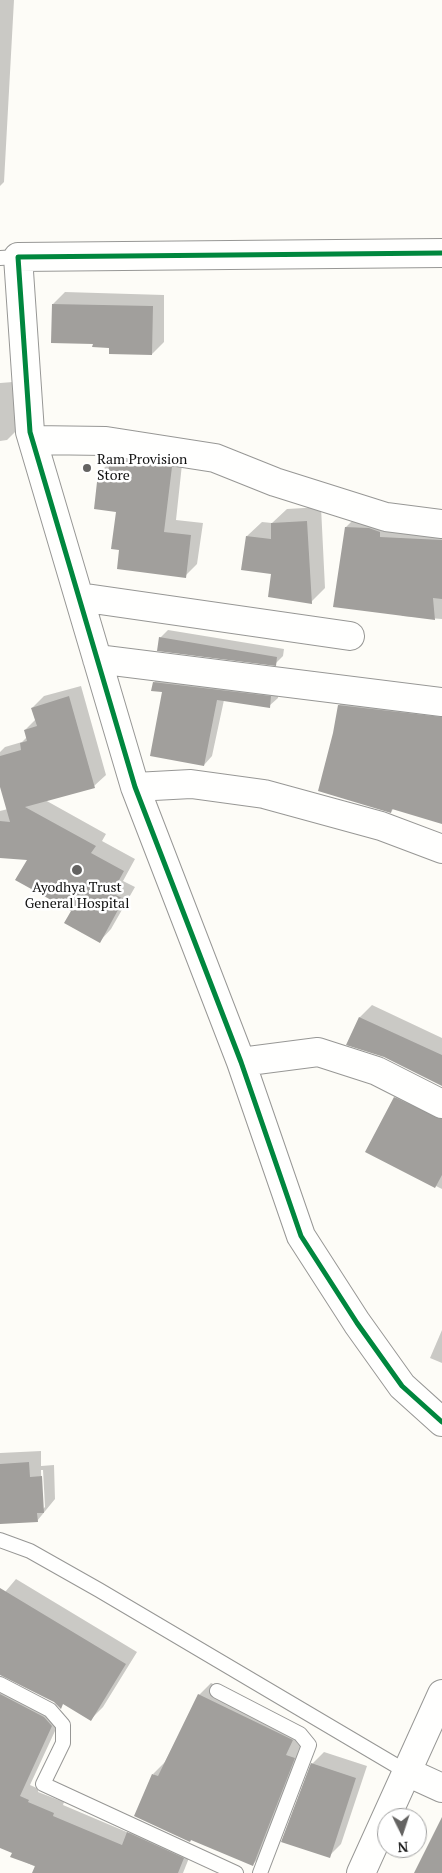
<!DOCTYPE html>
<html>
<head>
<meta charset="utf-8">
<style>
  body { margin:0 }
  #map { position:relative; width:442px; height:1873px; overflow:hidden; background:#fdfcf7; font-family:"PT Serif",serif }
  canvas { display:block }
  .north { position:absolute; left:377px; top:1808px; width:50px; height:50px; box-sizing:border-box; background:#fff; border:1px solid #a0a0a0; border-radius:50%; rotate:176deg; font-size:14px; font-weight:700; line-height:20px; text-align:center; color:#111 }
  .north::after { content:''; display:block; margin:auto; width:18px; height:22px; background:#646362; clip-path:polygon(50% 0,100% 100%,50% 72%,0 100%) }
</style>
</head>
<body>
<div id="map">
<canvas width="442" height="1873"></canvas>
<div class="north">N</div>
</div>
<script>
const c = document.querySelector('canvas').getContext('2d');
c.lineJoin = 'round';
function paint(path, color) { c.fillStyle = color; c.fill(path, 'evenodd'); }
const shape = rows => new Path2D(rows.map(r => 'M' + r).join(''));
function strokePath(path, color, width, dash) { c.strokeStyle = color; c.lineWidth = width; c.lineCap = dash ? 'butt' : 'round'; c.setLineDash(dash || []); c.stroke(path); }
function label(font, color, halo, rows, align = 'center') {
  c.font = font + ' "PT Serif",serif'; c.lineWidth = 5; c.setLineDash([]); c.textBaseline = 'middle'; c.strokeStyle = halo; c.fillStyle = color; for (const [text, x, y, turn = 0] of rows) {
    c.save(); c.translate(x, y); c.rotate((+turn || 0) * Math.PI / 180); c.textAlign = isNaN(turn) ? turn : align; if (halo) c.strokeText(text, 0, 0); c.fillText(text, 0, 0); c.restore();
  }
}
const shadow = shape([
  [0,0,14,0,4,182,0,186],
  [65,292,164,295,164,342,152,354,94,343,53,304],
  [13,382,16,431,7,440,0,441,0,383],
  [123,446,183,455,176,520,203,523,197,564,185,576,121,548,117,511,99,474],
  [321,507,325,588,311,602,273,573,247,536,262,522,272,523,287,509],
  [360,513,442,526,442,619,402,616,346,527],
  [168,630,284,649,283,656,275,664,160,638],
  [163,674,279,688,278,698,269,706,224,700,212,756,204,765,163,691,154,682],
  [81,686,106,775,94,786,45,800,106,834,102,841,135,859,123,881,135,887,111,929,100,941,29,858,0,856,0,811,8,809,0,782,0,752,5,747,22,742,27,737,25,730,36,719,32,708,44,696],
  [350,694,442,706,442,823,394,808,391,812,335,733,339,705],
  [372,1005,442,1038,442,1085,384,1056,348,1044,360,1017],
  [407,1086,442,1102,442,1189,367,1152,395,1098],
  [442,1330,442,1363,430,1358],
  [41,1451,41,1466,54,1465,55,1499,37,1521,0,1522,0,1453],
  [41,1470,43,1470,45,1507,42,1510],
  [16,1579,137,1652,103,1707,91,1719,0,1664,0,1598],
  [211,1683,304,1728,297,1743,306,1746,265,1852,253,1864,153,1774,165,1762,199,1695],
  [0,1691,61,1718,30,1785,39,1789,38,1792,64,1802,63,1805,129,1833,139,1822,193,1848,183,1873,49,1873,12,1856,14,1852,0,1846],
  [324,1752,367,1766,341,1844,329,1856,312,1764]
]);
const building = shape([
  [52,304,153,306,152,355,109,354,109,348,92,347,93,344,51,343],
  [110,457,172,467,164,532,191,535,186,578,117,569,119,550,111,549,116,512,94,509,98,473,108,474],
  [307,521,312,604,268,597,271,574,241,570,246,536,271,539,271,523],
  [345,527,369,528,380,532,380,537,442,540,442,599,433,598,435,620,333,607],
  [159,637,277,657,276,666,157,651],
  [153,682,271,696,270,708,217,700,204,766,150,756,162,692,151,691],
  [69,696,95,788,25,807,96,846,91,853,124,871,112,893,124,899,100,943,64,923,71,911,15,880,27,860,0,858,0,821,10,822,0,787,0,756,21,750,20,743,27,741,24,730,37,726,31,708],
  [338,705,442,717,442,824,392,809,391,813,318,791,333,733],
  [359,1017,442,1055,442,1086,384,1057,346,1045],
  [394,1097,442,1119,442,1175,435,1188,365,1152],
  [29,1462,30,1477,42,1476,44,1513,37,1513,38,1522,0,1524,0,1464],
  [0,1588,126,1664,91,1721,63,1704,61,1709,54,1702,0,1675],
  [0,1694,44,1717,52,1726,20,1796,29,1800,28,1802,54,1813,53,1816,122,1845,127,1832,184,1858,178,1873,32,1873,35,1866,10,1857,12,1853,0,1848],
  [198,1694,293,1740,286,1755,295,1758,253,1866,191,1840,190,1842,134,1816,152,1774,158,1776],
  [311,1763,356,1778,330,1858,281,1842],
  [442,1817,442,1873,414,1873]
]);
const lane = shape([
  [0,258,18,257],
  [0,1540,30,1551,99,1590,407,1772],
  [0,1684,50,1710,63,1725,63,1743,43,1784,236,1873],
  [217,1691,300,1734,309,1745,260,1873]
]);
const street = shape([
  [442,253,18,257,30,432,135,787,241,1062,301,1236,357,1323,402,1386,442,1422],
  [33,440,106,441,215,458,275,482,386,517,442,524],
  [79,597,350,636],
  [97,659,442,702],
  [135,787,191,784,264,794,381,826,442,849],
  [241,1062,318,1052,377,1071,442,1104],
  [407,1772,442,1788],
  [361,1873,442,1694]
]);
const cycleway = shape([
  [442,253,18,257,30,432,135,787,241,1062,301,1236,357,1323,402,1386,442,1422]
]);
const markers = [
  [87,468,5,"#646362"],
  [77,870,6,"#646362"]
];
const poiNames = [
  ["Ram Provision",97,460],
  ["Store",97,476],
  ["Ayodhya Trust",77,888,"center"],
  ["General Hospital",77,904,"center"]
];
paint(shadow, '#0003');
paint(building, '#a19f9c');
strokePath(lane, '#979795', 16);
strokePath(street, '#979795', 30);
strokePath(lane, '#fffffe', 14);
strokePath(street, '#fffffe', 28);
strokePath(cycleway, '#00873e', 5);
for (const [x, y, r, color] of markers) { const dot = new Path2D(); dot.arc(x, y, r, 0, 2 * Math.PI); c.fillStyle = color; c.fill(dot); strokePath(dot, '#fff', 2); }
label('14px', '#111', '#fff', poiNames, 'left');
</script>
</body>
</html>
